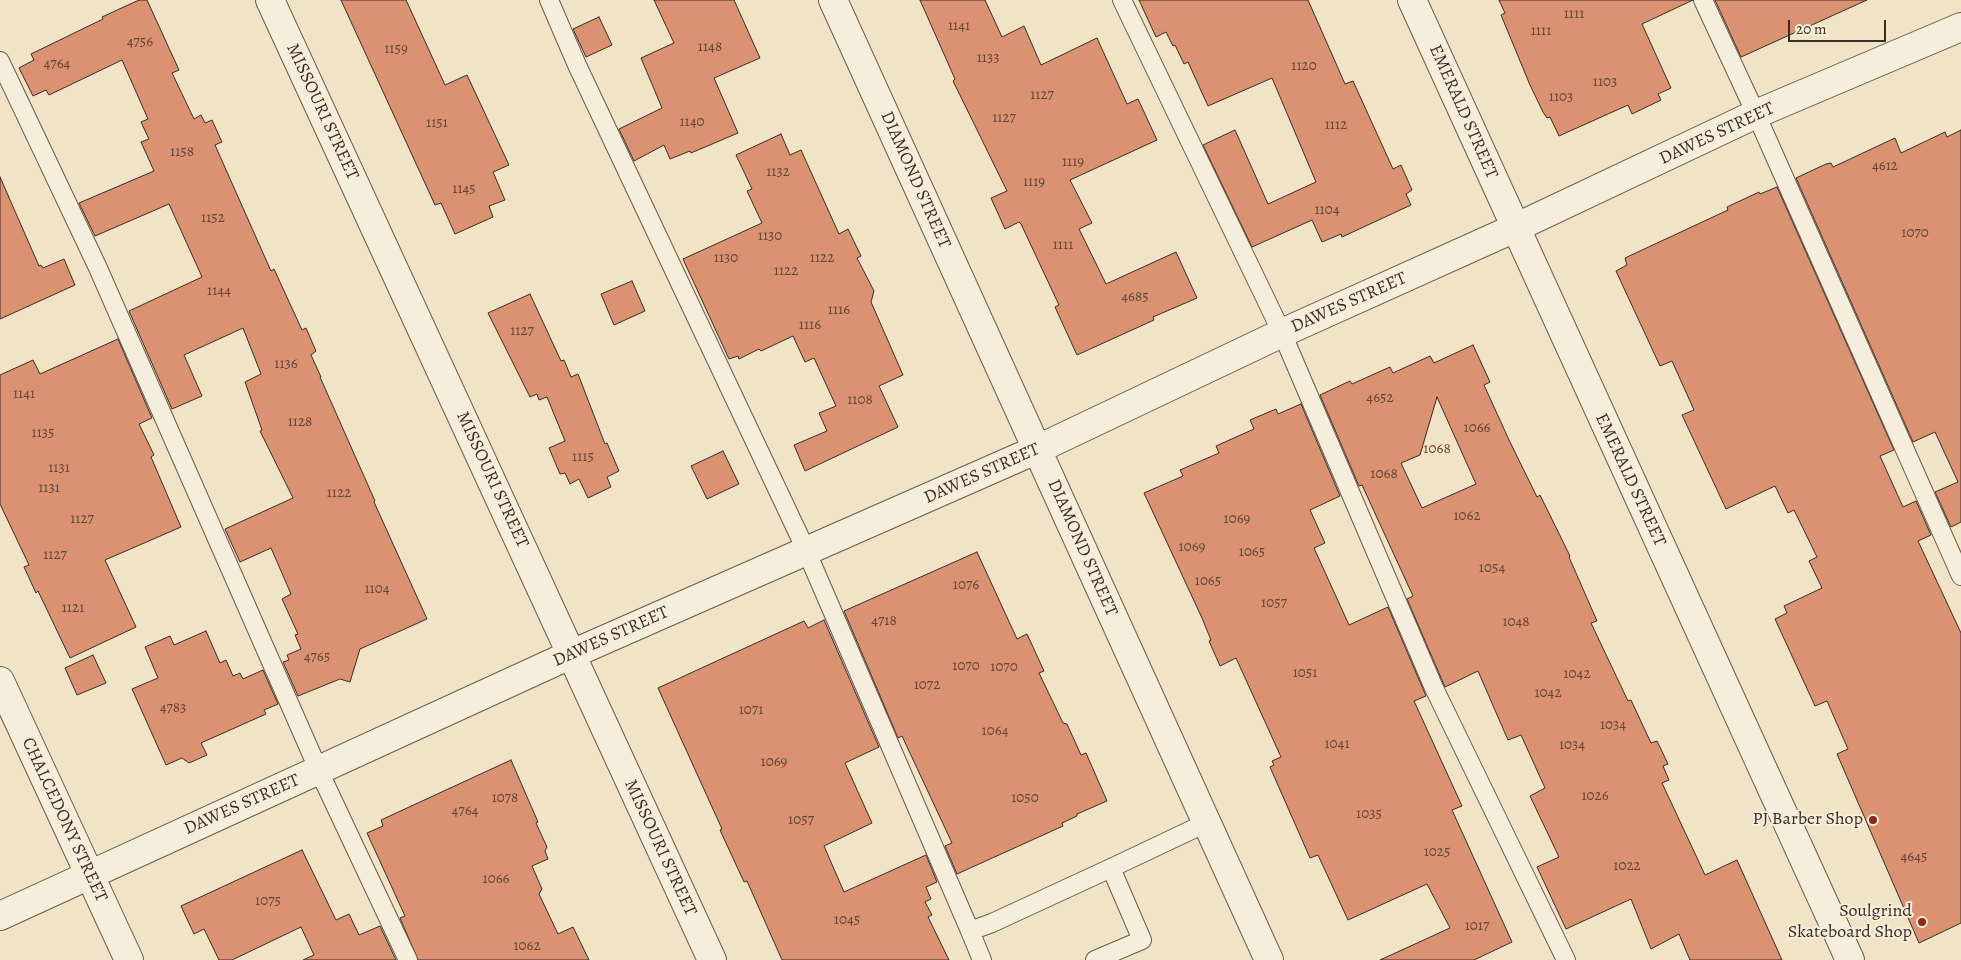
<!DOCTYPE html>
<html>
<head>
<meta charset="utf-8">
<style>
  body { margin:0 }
  #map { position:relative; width:1961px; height:960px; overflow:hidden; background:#f1e3c6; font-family:Alegreya,serif }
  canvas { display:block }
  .scale { position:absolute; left:1788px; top:20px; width:98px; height:22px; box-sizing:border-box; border:2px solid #3a2c24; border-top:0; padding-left:6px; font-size:15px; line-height:18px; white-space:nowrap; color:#3a2c24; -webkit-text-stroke:4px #f6edda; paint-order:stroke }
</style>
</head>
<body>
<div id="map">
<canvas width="1961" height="960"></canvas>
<div class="scale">20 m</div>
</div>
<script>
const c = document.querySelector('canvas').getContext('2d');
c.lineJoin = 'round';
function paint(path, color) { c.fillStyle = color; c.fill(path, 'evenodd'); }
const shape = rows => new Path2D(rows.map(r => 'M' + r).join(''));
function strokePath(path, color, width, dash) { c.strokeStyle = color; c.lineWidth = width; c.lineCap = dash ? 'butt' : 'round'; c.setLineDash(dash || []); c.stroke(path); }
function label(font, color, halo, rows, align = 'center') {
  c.font = font + ' Alegreya,serif'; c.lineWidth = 4; c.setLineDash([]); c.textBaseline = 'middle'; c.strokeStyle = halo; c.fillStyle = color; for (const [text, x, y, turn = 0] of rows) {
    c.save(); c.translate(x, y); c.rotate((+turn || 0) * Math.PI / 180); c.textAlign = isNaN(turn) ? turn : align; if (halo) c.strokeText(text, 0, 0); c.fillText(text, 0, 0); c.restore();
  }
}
const building = shape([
  [139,0,147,0,179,70,172,73,194,119,201,115,205,123,212,120,222,142,215,145,271,271,274,269,302,330,306,328,316,351,311,355,321,377,320,377,375,501,374,502,427,619,360,649,350,682,340,679,298,696,283,662,289,660,287,655,301,649,295,635,298,634,282,599,291,594,271,548,240,562,225,529,293,498,260,431,262,430,245,382,261,374,243,328,184,355,202,396,172,409,129,311,202,277,169,204,95,236,79,203,154,171,141,142,149,139,141,122,148,119,122,60,49,95,46,90,33,96,19,68,34,60,31,54,103,19,102,17,139,0],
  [341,0,406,0,445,85,467,75,509,165,493,172,505,200,489,206,493,217,455,234,441,203,435,205,341,0],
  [654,0,734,0,760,58,714,78,738,133,691,153,690,151,670,159,664,145,634,161,619,129,662,108,641,58,674,43,654,0],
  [920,0,985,0,1002,37,1024,26,1041,65,1097,38,1127,104,1138,99,1157,140,1070,180,1092,223,1079,229,1106,284,1176,252,1197,298,1153,317,1154,320,1077,355,1055,307,1059,305,1021,224,1019,222,1005,229,991,198,1007,191,953,81,955,79,920,0],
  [1139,0,1308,0,1345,84,1353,81,1393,169,1401,165,1412,190,1406,194,1411,205,1342,237,1341,234,1322,242,1312,220,1252,247,1203,145,1235,130,1268,204,1316,182,1272,78,1208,106,1188,62,1184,64,1175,45,1173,46,1166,32,1156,37,1139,0],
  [1499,0,1693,0,1642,24,1671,88,1658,94,1661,100,1632,114,1628,105,1559,136,1550,117,1547,118,1543,112,1530,85,1501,15,1505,13,1499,0],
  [1715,0,1867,0,1741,57,1715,0],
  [599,17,612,45,586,57,573,29,599,17],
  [1961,130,1961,522,1951,527,1935,492,1958,482,1935,432,1913,442,1796,178,1826,164,1831,163,1833,167,1895,138,1901,153,1945,132,1947,137,1961,130],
  [781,134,790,155,801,150,839,234,848,229,861,256,857,258,874,291,871,302,903,375,879,386,898,427,805,471,794,445,827,431,819,413,836,406,814,358,805,362,793,336,761,351,759,349,739,359,738,356,729,359,683,259,762,223,747,191,752,189,736,155,781,134],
  [0,177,39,266,41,265,43,268,64,259,75,285,0,319,0,177],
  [1777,187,1894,450,1880,456,1903,507,1916,501,1931,535,1918,541,1961,633,1961,923,1919,943,1837,754,1848,749,1827,701,1815,706,1775,619,1787,613,1784,606,1822,588,1809,561,1817,557,1794,510,1788,513,1775,486,1726,509,1682,415,1694,410,1672,361,1660,366,1616,271,1627,265,1625,258,1728,210,1727,207,1759,192,1760,194,1777,187],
  [632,281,645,311,614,325,601,294,632,281],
  [530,294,561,361,564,360,571,377,578,374,605,444,607,443,619,471,607,477,611,487,588,498,579,479,570,484,565,473,560,474,549,448,565,441,547,397,539,400,537,394,530,397,488,313,530,294],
  [118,339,152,418,139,424,154,455,151,457,181,527,105,560,136,627,70,658,38,591,36,593,24,567,29,565,0,504,0,375,33,360,40,374,118,339],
  [1473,345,1490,382,1484,385,1509,440,1537,497,1540,495,1570,556,1569,557,1597,621,1591,623,1628,701,1631,700,1651,743,1657,741,1668,764,1663,766,1669,780,1662,783,1705,875,1737,860,1782,960,1690,960,1679,934,1651,949,1631,899,1566,929,1537,867,1559,857,1530,796,1545,788,1521,735,1508,740,1478,671,1445,687,1407,599,1413,596,1362,485,1359,486,1320,395,1350,381,1352,384,1390,367,1393,373,1430,356,1434,363,1473,345],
  [1437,397,1476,484,1422,508,1401,463,1420,455,1437,397],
  [1301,404,1340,496,1310,510,1325,543,1314,548,1349,625,1388,607,1426,696,1414,701,1462,806,1452,810,1512,942,1474,960,1380,960,1450,928,1427,884,1348,920,1318,855,1310,858,1270,767,1274,765,1272,761,1281,757,1236,658,1220,666,1209,641,1211,640,1202,618,1144,493,1183,476,1180,470,1219,453,1216,446,1254,429,1250,420,1276,409,1278,414,1301,404],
  [723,451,739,484,707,499,691,466,723,451],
  [977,552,1017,639,1027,634,1044,671,1039,673,1063,723,1067,724,1081,755,1086,753,1107,801,1077,814,1077,816,1062,823,1063,826,957,874,945,846,952,843,902,736,898,738,844,611,977,552],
  [824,620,879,747,845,763,872,823,824,846,844,892,926,855,937,882,926,887,931,899,925,902,932,915,928,917,949,960,782,960,747,881,744,882,720,830,722,829,658,688,804,621,808,628,824,620],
  [206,631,220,663,226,660,233,676,240,673,243,679,263,670,278,704,264,710,266,714,201,743,207,755,189,763,182,758,166,765,132,689,158,678,145,647,170,636,174,645,206,631],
  [93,655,106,683,77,695,65,668,93,655],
  [511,760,538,822,536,823,547,847,545,851,548,859,532,866,542,889,539,894,558,934,573,927,589,960,418,960,400,918,405,916,367,833,383,826,381,820,511,760],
  [302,850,336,920,349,914,359,935,380,926,396,960,303,960,314,955,301,927,232,960,219,960,204,929,194,934,181,906,302,850]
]);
const service = shape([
  [549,0,577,65,806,550,970,931,992,923,1111,868,1206,823],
  [1122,0,1282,333,1434,688,1566,960],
  [1703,0,1756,114,1961,576],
  [0,61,98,268,319,771,408,960],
  [970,931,982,960],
  [1095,960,1142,940,1111,868]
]);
const minor = shape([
  [270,0,712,960],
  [833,0,1269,960],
  [1412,0,1850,960],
  [0,681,129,960],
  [0,916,572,654,1038,449,1282,333,1515,228,1756,114,1961,27]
]);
const markers = [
  [1873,820,5,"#8f2418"],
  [1922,922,5,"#8f2418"]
];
const numberNames = [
  ["1111",1574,14],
  ["1141",959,26],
  ["1111",1541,31],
  ["4756",140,42],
  ["1148",710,47],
  ["1159",396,49],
  ["1133",988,58],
  ["4764",57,64],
  ["1120",1304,66],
  ["1103",1605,82],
  ["1127",1042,95],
  ["1103",1561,97],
  ["1127",1004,118],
  ["1140",692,122],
  ["1151",437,123],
  ["1112",1336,125],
  ["1158",182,152],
  ["1119",1073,162],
  ["4612",1885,166],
  ["1132",778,172],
  ["1119",1034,182],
  ["1145",464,189],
  ["1104",1327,210],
  ["1152",213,218],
  ["1070",1915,233],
  ["1130",770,236],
  ["1111",1063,245],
  ["1130",726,258],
  ["1122",822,258],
  ["1122",786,271],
  ["1144",219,291],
  ["4685",1135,297],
  ["1116",839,310],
  ["1116",810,325],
  ["1127",522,331],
  ["1136",286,364],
  ["1141",24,394],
  ["4652",1380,398],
  ["1108",860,400],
  ["1128",300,422],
  ["1066",1477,428],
  ["1135",43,433],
  ["1068",1437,449],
  ["1115",583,457],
  ["1131",59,468],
  ["1068",1384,474],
  ["1131",49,488],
  ["1122",339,493],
  ["1062",1467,516],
  ["1127",82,519],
  ["1069",1237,519],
  ["1069",1192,547],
  ["1065",1252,552],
  ["1127",55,555],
  ["1054",1492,568],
  ["1065",1208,581],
  ["1076",966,585],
  ["1104",377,589],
  ["1057",1274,603],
  ["1121",73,608],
  ["4718",884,621],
  ["1048",1516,622],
  ["4765",317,657],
  ["1070",966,666],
  ["1070",1004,667],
  ["1051",1305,673],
  ["1042",1577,674],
  ["1072",927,685],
  ["1042",1548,693],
  ["4783",173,708],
  ["1071",751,710],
  ["1034",1613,725],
  ["1064",995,731],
  ["1041",1337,744],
  ["1034",1572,745],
  ["1069",774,762],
  ["1026",1595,796],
  ["1078",505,798],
  ["1050",1025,798],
  ["4764",465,811],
  ["1035",1369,814],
  ["1057",801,820],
  ["1025",1437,852],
  ["4645",1914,857],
  ["1022",1627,866],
  ["1066",496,879],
  ["1075",268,901],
  ["1045",847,920],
  ["1017",1477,926],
  ["1062",527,946]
];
const streetNames = [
  ["MISSOURI STREET",322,112,65],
  ["EMERALD STREET",1463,112,66],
  ["DAWES STREET",1717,134,-25],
  ["DIAMOND STREET",915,180,66],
  ["DAWES STREET",1349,303,-24],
  ["DAWES STREET",982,474,-24],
  ["MISSOURI STREET",492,480,65],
  ["EMERALD STREET",1630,480,65],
  ["DIAMOND STREET",1082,548,66],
  ["DAWES STREET",611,637,-24],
  ["DAWES STREET",242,805,-24],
  ["CHALCEDONY STREET",64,820,65],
  ["MISSOURI STREET",660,848,65]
];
const poiNames = [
  ["PJ Barber Shop",1863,820],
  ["Soulgrind",1912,912],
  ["Skateboard Shop",1912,933]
];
paint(building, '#db9272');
strokePath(building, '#3a2c24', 1);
strokePath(service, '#685a4c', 20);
strokePath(minor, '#685a4c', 30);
strokePath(service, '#f6edda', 18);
strokePath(minor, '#f6edda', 28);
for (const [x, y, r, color] of markers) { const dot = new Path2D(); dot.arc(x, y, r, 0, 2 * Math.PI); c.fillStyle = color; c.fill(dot); strokePath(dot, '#f6edda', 2); }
label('15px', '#624638', null, numberNames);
label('18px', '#3a2c24', '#f6edda', streetNames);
label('18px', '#3a2c24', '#f6edda', poiNames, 'right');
</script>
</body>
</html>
